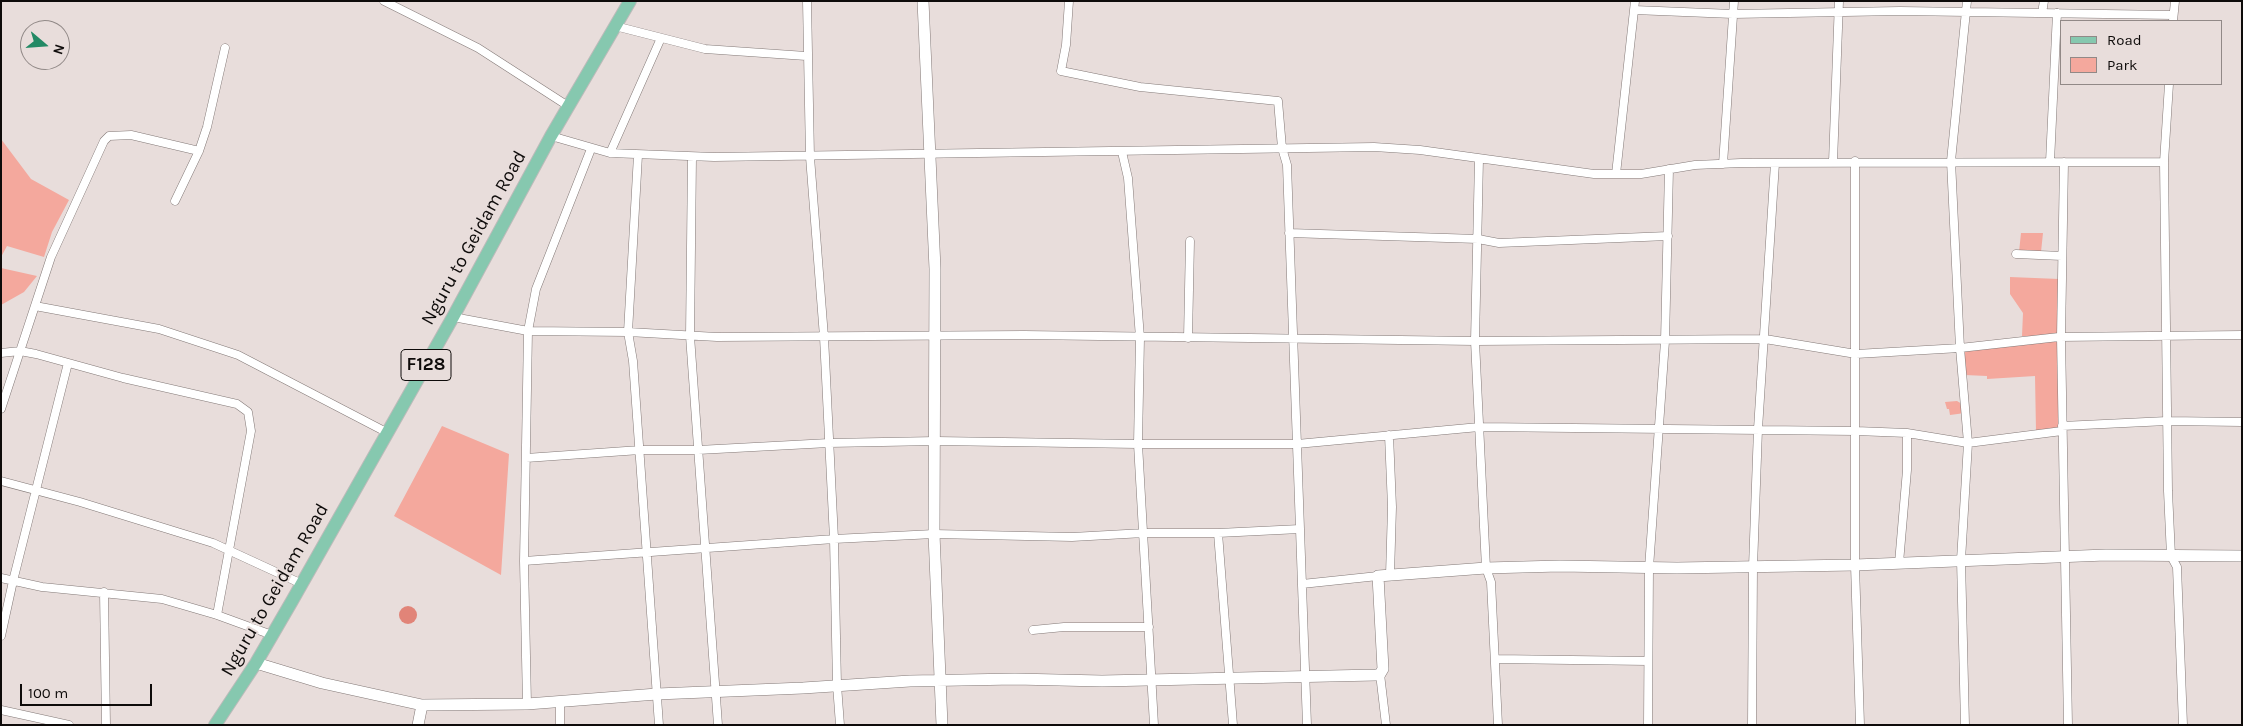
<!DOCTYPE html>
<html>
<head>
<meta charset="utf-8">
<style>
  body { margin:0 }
  #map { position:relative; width:2243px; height:726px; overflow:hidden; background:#e8dddb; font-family:Karla,sans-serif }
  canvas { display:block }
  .frame { position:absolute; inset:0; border:2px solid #0e0b0a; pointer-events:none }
  .legend { position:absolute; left:2060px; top:20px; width:162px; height:65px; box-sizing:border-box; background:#e8dddb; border:1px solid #918987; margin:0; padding:6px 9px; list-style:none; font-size:15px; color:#0e0b0a }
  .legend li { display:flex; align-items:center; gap:10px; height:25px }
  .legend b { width:25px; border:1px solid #918987 }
  .north { position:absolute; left:20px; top:20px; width:50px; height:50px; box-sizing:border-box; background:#e8dddb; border:1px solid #918987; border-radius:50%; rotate:108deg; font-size:14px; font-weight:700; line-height:20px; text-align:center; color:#0e0b0a }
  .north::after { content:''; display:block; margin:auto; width:18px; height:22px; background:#238a65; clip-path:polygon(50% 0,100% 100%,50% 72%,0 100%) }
  .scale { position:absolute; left:20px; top:684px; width:132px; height:22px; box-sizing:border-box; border:2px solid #0e0b0a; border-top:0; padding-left:6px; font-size:15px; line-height:18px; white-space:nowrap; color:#0e0b0a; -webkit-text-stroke:4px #e8dddb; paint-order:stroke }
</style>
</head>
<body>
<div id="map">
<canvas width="2243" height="726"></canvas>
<div class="frame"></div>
<ul class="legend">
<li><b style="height:6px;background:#86c8af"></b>Road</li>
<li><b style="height:14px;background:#f4a89d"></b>Park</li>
</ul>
<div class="north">N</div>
<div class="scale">100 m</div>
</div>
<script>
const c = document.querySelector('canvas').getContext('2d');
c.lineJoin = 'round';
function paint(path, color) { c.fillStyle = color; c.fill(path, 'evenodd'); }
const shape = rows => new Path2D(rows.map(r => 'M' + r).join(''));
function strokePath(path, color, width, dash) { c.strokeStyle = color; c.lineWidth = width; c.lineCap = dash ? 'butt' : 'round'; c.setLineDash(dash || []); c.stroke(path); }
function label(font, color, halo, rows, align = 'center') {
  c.font = font + ' Karla,sans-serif'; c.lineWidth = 4; c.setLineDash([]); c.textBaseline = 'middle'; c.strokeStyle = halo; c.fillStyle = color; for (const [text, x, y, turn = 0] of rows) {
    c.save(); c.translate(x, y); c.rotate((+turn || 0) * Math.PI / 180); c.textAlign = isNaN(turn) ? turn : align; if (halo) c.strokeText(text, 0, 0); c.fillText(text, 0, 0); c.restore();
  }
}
const green = shape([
  [1,139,31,179,69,200,52,232,44,257,7,246,1,257],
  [2021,233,2043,233,2041,252,2019,252],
  [1,268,37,276,24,292,1,305],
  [2010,277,2059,279,2059,337,2022,336,2023,313,2010,294],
  [2059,339,2061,429,2036,431,2035,376,1987,379,1987,376,1965,375,1963,351],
  [1957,401,1962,404,1965,413,1950,415,1949,409,1947,409,1945,402],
  [442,426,509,454,501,575,394,516]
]);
const forest = shape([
  '399 615a9 9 0 1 1 18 0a9 9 0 1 1-18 0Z'
]);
const street = shape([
  [384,1,478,48,568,106],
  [807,1,810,157,824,337,834,539,837,685,840,725],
  [1069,1,1066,45,1061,71,1140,87,1278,101,1282,148,1287,165,1307,725],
  [1634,10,1733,14,1900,11,2173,15],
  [2042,13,2044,1],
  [2173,21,2175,1],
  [615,26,705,49,806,56],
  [2169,84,2164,162,2168,491,2171,556,2177,567,2183,725],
  [551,136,610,153,714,157,1374,147,1420,150,1594,174,1641,174,1695,165,1741,163,2164,162],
  [1122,152,1128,178,1140,338,1138,444,1154,725],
  [610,153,661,38],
  [638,155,628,332,633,361,659,725],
  [692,157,690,336,718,725],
  [1479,159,1475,341,1486,568,1491,582,1498,725],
  [1855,161,1855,565,1860,725],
  [1833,162,1839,1],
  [2050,162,2057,13],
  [2064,162,2061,337,2068,725],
  [1723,164,1734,1],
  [1616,174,1635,1],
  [175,201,199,151,207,127,225,48],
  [1289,233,1478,239,1499,243,1668,236],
  [2016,254,2062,256],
  [35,306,159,329,238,355,388,433],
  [453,317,528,331,628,332,717,337,1024,335,1475,341,1765,339,1856,354,1960,348,2059,337,2242,335],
  [1188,338,1190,241],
  [1,353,20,351,36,354,123,378,237,404,248,412,251,431,217,615],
  [1,409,51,257,104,141,109,136,131,135,199,151],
  [2062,426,2167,421,2242,422],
  [1389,435,1392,507,1390,575],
  [526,458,640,450,698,450,829,443,936,441,1138,444,1297,444,1479,427,1856,431,1907,433,1968,443,2062,431],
  [1,481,80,502,213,543,302,584],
  [1218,533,1233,725],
  [524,561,834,539,934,534,1072,537,1144,533,1218,533,1300,529],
  [1899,563,1907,470,1907,433],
  [1,578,42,587,162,599,217,615,272,635],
  [1302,584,1378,576],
  [104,592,106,725],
  [1033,630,1064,627,1149,627],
  [1,636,13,581,68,363],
  [1495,659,1648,661],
  [1380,674,1386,725],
  [560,702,560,725],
  [527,704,524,561,528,331,536,289,591,149],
  [1,710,69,725],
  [1648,725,1649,568,1665,341,1669,169],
  [1752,725,1753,567,1758,429,1775,163],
  [1965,725,1961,560,1968,443,1960,348,1951,161,1967,1]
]);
const secondary = shape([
  [923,1,935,269,934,534,942,725],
  [256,663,322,683,422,705,527,704,657,694,803,688,910,681,1015,679,1102,681,1376,675,1380,674,1383,669,1378,576,1486,568,1560,566,1677,568,1855,565,2106,555,2242,556],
  [418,725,422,705]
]);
const primary = shape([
  [215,725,256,663,292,601,453,317,551,136,630,1]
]);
const shields = [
  [426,365,50]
];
const shieldNames = [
  ["F128",426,365]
];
const streetNames = [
  ["Nguru to Geidam Road",474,238,-61],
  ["Nguru to Geidam Road",275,590,-60]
];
paint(green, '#f4a89d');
paint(forest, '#e18478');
strokePath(street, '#837977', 9);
strokePath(secondary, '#837977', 12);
strokePath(primary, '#bcbbba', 14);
strokePath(street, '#fff', 8);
strokePath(secondary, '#fff', 11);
strokePath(primary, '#86c8af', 12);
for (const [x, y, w] of shields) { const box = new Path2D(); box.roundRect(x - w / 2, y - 15.5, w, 31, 4); c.fillStyle = '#e8dddb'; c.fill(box); strokePath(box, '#0e0b0a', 1); }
label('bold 18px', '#0e0b0a', null, shieldNames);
label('19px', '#0e0b0a', '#e8dddb', streetNames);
</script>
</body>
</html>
